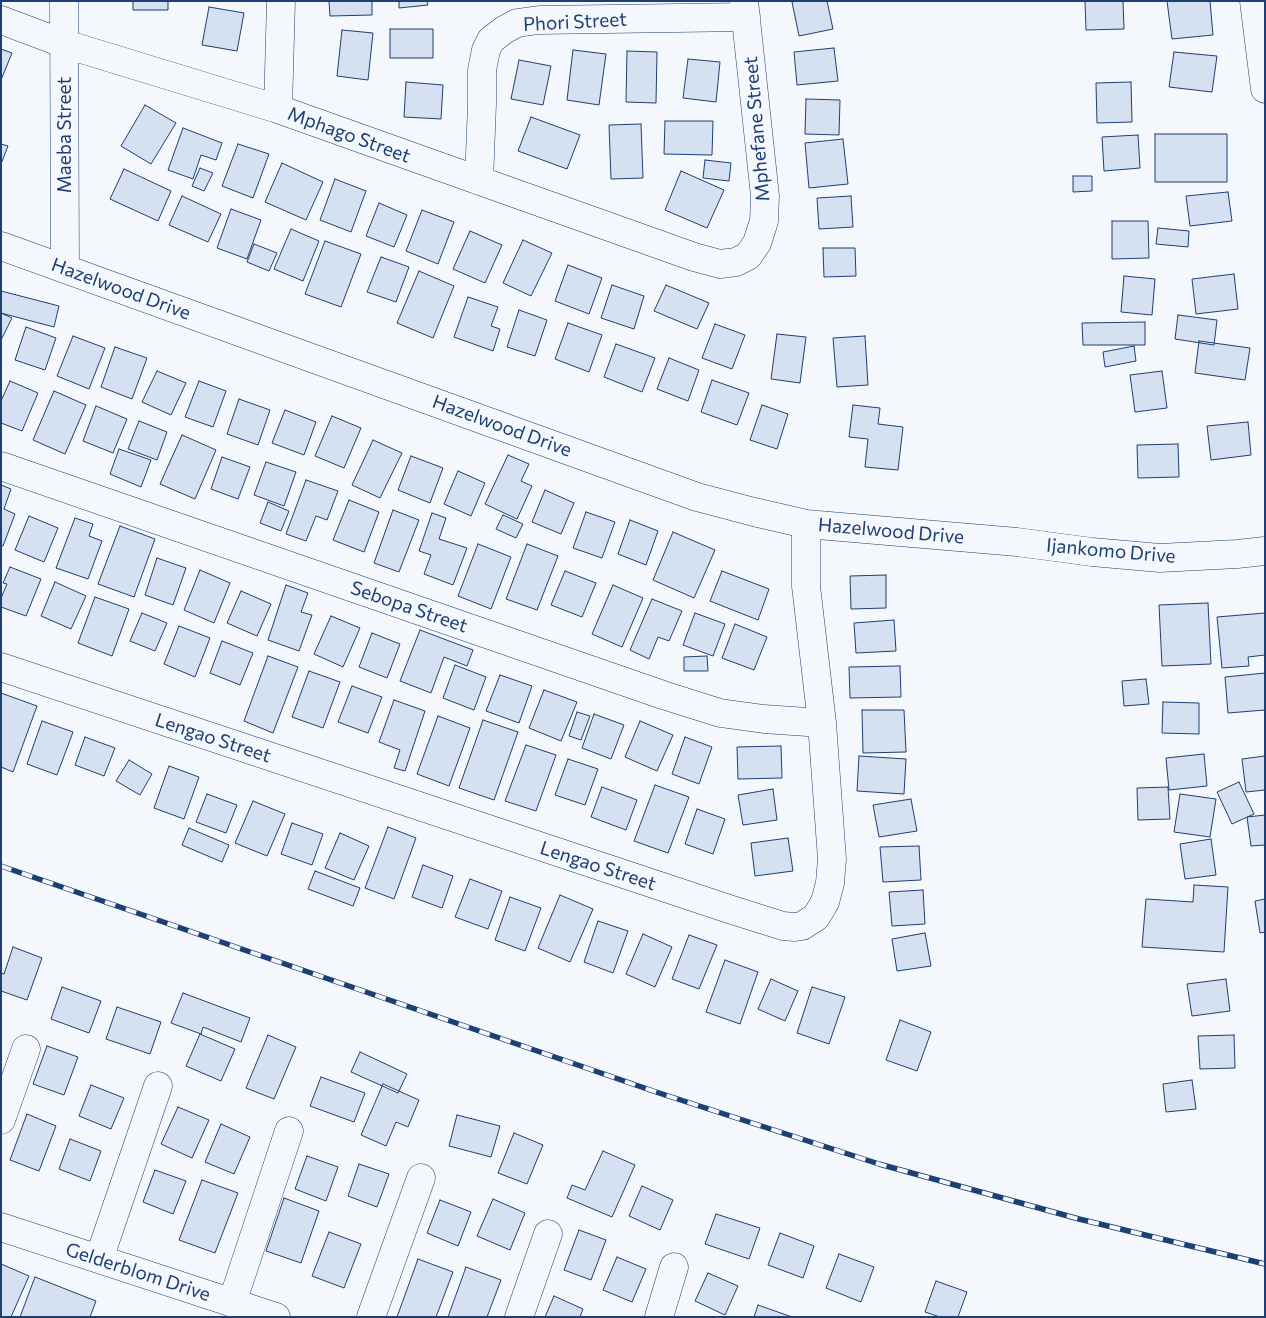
<!DOCTYPE html>
<html>
<head>
<meta charset="utf-8">
<style>
  body { margin:0 }
  #map { position:relative; width:1266px; height:1318px; overflow:hidden; background:#f4f7fb; font-family:Commissioner,sans-serif }
  canvas { display:block }
  .frame { position:absolute; inset:0; border:2px solid #1d3f73; pointer-events:none }
</style>
</head>
<body>
<div id="map">
<canvas width="1266" height="1318"></canvas>
<div class="frame"></div>
</div>
<script>
const c = document.querySelector('canvas').getContext('2d');
c.lineJoin = 'round';
function paint(path, color) { c.fillStyle = color; c.fill(path, 'evenodd'); }
const shape = rows => new Path2D(rows.map(r => 'M' + r).join(''));
function strokePath(path, color, width, dash) { c.strokeStyle = color; c.lineWidth = width; c.lineCap = dash ? 'butt' : 'round'; c.setLineDash(dash || []); c.stroke(path); }
function label(font, color, halo, rows, align = 'center') {
  c.font = font + ' Commissioner,sans-serif'; c.lineWidth = 4; c.setLineDash([]); c.textBaseline = 'middle'; c.strokeStyle = halo; c.fillStyle = color; for (const [text, x, y, turn = 0] of rows) {
    c.save(); c.translate(x, y); c.rotate((+turn || 0) * Math.PI / 180); c.textAlign = isNaN(turn) ? turn : align; if (halo) c.strokeText(text, 0, 0); c.fillText(text, 0, 0); c.restore();
  }
}
const building = shape([
  [133,1,168,1,168,10,133,10,133,1],
  [329,1,372,1,372,15,330,16,329,1],
  [399,1,427,1,428,5,399,8,399,1],
  [798,1,827,1,833,29,799,36,792,2,798,1],
  [1085,1,1123,1,1124,29,1086,30,1085,1],
  [1167,1,1210,1,1213,35,1172,39,1167,1],
  [209,7,244,13,237,51,202,45,209,7],
  [390,29,433,29,433,58,390,58,390,29],
  [342,30,373,33,368,80,337,76,342,30],
  [834,48,838,81,797,85,794,52,834,48],
  [1,49,12,53,1,80,1,49],
  [573,50,606,54,599,105,567,100,573,50],
  [627,51,657,52,656,103,626,102,627,51],
  [1174,52,1217,56,1212,92,1169,87,1174,52],
  [688,59,720,62,716,102,683,98,688,59],
  [519,60,551,66,543,105,511,99,519,60],
  [406,82,443,85,441,119,404,117,406,82],
  [1131,82,1132,122,1097,123,1096,83,1131,82],
  [806,99,840,100,839,135,805,134,806,99],
  [145,105,176,123,151,164,121,146,145,105],
  [531,117,580,135,567,169,518,151,531,117],
  [665,121,713,121,712,155,664,154,665,121],
  [641,124,643,178,611,179,609,125,641,124],
  [183,128,222,143,216,160,201,155,193,179,168,170,183,128],
  [1155,134,1227,134,1227,182,1155,182,1155,134],
  [1138,135,1140,168,1104,171,1102,137,1138,135],
  [843,139,848,184,809,188,805,143,843,139],
  [1,144,8,146,1,164,1,144],
  [238,144,269,154,253,198,222,186,238,144],
  [705,160,731,163,729,181,703,178,705,160],
  [282,163,323,182,306,220,265,202,282,163],
  [200,168,213,173,204,191,192,186,200,168],
  [124,169,171,191,158,221,110,199,124,169],
  [681,171,724,190,707,228,665,210,681,171],
  [1073,176,1092,176,1092,191,1073,192,1073,176],
  [335,179,366,191,351,232,320,220,335,179],
  [1228,192,1232,221,1190,226,1186,196,1228,192],
  [182,196,221,214,208,242,169,225,182,196],
  [851,196,853,227,819,229,817,198,851,196],
  [379,203,407,215,394,247,366,236,379,203],
  [231,209,261,220,247,259,217,248,231,209],
  [422,210,454,222,438,264,406,251,422,210],
  [1112,221,1148,221,1149,258,1112,259,1112,221],
  [1158,228,1189,231,1188,247,1156,244,1158,228],
  [291,229,319,241,303,281,274,269,291,229],
  [470,231,502,245,485,283,453,269,470,231],
  [523,240,552,253,531,296,503,283,523,240],
  [325,241,361,254,341,307,305,294,325,241],
  [254,244,277,253,269,271,247,262,254,244],
  [823,248,855,248,856,276,824,277,823,248],
  [381,257,409,267,396,302,367,292,381,257],
  [568,265,602,278,589,314,555,301,568,265],
  [419,271,454,286,433,338,397,323,419,271],
  [1234,274,1238,309,1196,314,1192,279,1234,274],
  [1124,276,1155,279,1152,315,1121,312,1124,276],
  [612,285,644,296,634,329,601,318,612,285],
  [666,285,709,303,697,329,654,311,666,285],
  [1,291,59,306,54,327,1,313,1,291],
  [468,297,498,307,491,326,500,329,493,351,454,337,468,297],
  [519,310,547,320,535,356,507,347,519,310],
  [1,313,12,318,1,340,1,313],
  [1178,315,1217,320,1214,345,1175,339,1178,315],
  [1145,322,1145,345,1083,345,1082,323,1145,322],
  [568,323,602,335,589,372,555,359,568,323],
  [715,324,745,335,732,369,702,358,715,324],
  [26,327,56,338,45,370,15,360,26,327],
  [777,334,806,337,800,383,771,379,777,334],
  [73,336,105,348,89,389,57,376,73,336],
  [865,336,868,385,837,387,833,338,865,336],
  [1199,341,1250,348,1245,380,1195,373,1199,341],
  [616,344,655,358,642,392,604,377,616,344],
  [1134,346,1136,361,1105,367,1103,352,1134,346],
  [115,347,147,358,132,399,101,387,115,347],
  [669,358,699,370,688,401,657,389,669,358],
  [157,371,186,383,171,415,142,402,157,371],
  [1162,371,1167,408,1135,412,1130,375,1162,371],
  [712,380,749,393,737,425,701,412,712,380],
  [10,381,38,393,22,431,1,423,1,401,10,381],
  [199,381,226,391,213,427,185,417,199,381],
  [54,391,86,405,65,454,33,440,54,391],
  [239,399,270,410,258,445,227,434,239,399],
  [762,405,788,414,777,449,750,440,762,405],
  [853,405,880,408,878,424,903,427,898,470,865,467,868,439,849,437,853,405],
  [96,406,127,419,113,453,83,441,96,406],
  [285,410,316,422,304,455,272,443,285,410],
  [332,416,361,428,344,468,315,456,332,416],
  [139,421,167,432,157,460,128,449,139,421],
  [1248,422,1251,455,1211,460,1207,426,1248,422],
  [182,435,216,450,195,499,160,484,182,435],
  [373,440,402,453,380,498,352,485,373,440],
  [1178,444,1179,477,1138,478,1137,445,1178,444],
  [119,449,151,460,141,487,110,474,119,449],
  [508,455,529,464,521,481,532,486,517,519,485,504,508,455],
  [411,456,443,468,430,503,398,490,411,456],
  [222,457,250,467,238,499,211,489,222,457],
  [266,462,296,472,284,506,254,495,266,462],
  [458,471,485,483,471,516,444,504,458,471],
  [306,480,338,491,327,520,316,516,306,541,286,534,306,480],
  [1,485,11,489,4,509,15,514,3,546,1,545,1,485],
  [545,490,574,503,561,534,532,522,545,490],
  [349,500,379,512,364,552,333,540,349,500],
  [268,502,289,511,281,531,260,523,268,502],
  [393,510,419,520,399,572,374,563,393,510],
  [586,512,615,522,602,558,573,548,586,512],
  [432,513,446,518,439,539,467,548,453,585,424,574,431,555,419,551,432,513],
  [503,515,523,524,516,538,496,529,503,515],
  [29,516,58,528,44,562,15,550,29,516],
  [75,518,93,524,89,536,102,541,88,579,56,568,75,518],
  [630,520,658,531,646,565,618,554,630,520],
  [120,526,155,539,134,597,98,584,120,526],
  [673,532,715,550,694,598,653,580,673,532],
  [478,544,511,557,491,609,458,596,478,544],
  [527,544,558,556,537,610,506,599,527,544],
  [157,558,186,568,173,605,145,595,157,558],
  [10,567,41,579,26,616,1,607,1,598,7,584,3,583,10,567],
  [200,570,230,583,214,623,184,610,200,570],
  [565,571,596,583,582,617,551,605,565,571],
  [722,571,769,589,758,620,710,601,722,571],
  [886,575,886,608,851,609,850,576,886,575],
  [55,582,86,596,71,629,41,616,55,582],
  [286,585,308,593,301,612,312,615,299,651,268,640,286,585],
  [613,585,643,598,622,647,592,634,613,585],
  [241,591,271,604,257,636,227,623,241,591],
  [95,597,129,609,112,656,78,643,95,597],
  [652,599,682,611,669,641,658,637,649,659,630,650,652,599],
  [1208,603,1211,664,1162,666,1159,605,1208,603],
  [142,613,167,623,155,651,130,641,142,613],
  [695,613,725,624,713,656,683,645,695,613],
  [1265,613,1265,655,1248,657,1249,666,1222,668,1217,617,1265,613],
  [331,616,360,628,343,667,314,654,331,616],
  [894,620,896,651,856,653,854,623,894,620],
  [735,624,767,637,754,670,722,658,735,624],
  [179,626,210,638,195,677,164,664,179,626],
  [420,630,473,650,467,666,444,657,431,693,400,681,420,630],
  [372,633,400,644,387,678,359,667,372,633],
  [222,641,253,653,240,685,210,673,222,641],
  [268,656,298,667,273,733,244,721,268,656],
  [707,656,708,671,684,671,684,657,707,656],
  [455,665,486,677,474,710,443,698,455,665],
  [900,666,901,697,850,698,849,667,900,666],
  [309,671,340,682,323,728,292,717,309,671],
  [1265,673,1265,710,1228,713,1225,677,1265,673],
  [500,675,532,686,519,723,486,711,500,675],
  [1146,679,1149,704,1124,706,1122,681,1146,679],
  [352,686,382,697,368,733,338,722,352,686],
  [544,690,577,702,561,741,529,728,544,690],
  [1,693,37,706,13,772,1,767,1,693],
  [394,700,425,711,405,771,394,768,400,750,379,742,394,700],
  [1163,702,1199,703,1199,734,1162,733,1163,702],
  [862,710,904,710,906,752,863,753,862,710],
  [577,712,590,716,581,740,569,736,577,712],
  [594,714,624,725,611,759,582,748,594,714],
  [438,716,470,728,449,786,417,774,438,716],
  [483,720,518,732,494,800,459,788,483,720],
  [42,721,73,732,57,775,27,764,42,721],
  [640,721,673,735,657,771,625,757,640,721],
  [85,737,115,748,104,776,75,765,85,737],
  [685,737,712,747,699,784,672,774,685,737],
  [526,745,556,755,536,811,505,801,526,745],
  [781,746,782,778,738,779,737,747,781,746],
  [1204,754,1207,786,1169,790,1166,758,1204,754],
  [859,756,906,759,904,794,857,791,859,756],
  [1265,756,1265,790,1246,792,1242,759,1265,756],
  [568,759,598,769,585,805,555,795,568,759],
  [129,760,152,774,140,795,116,781,129,760],
  [169,766,199,777,184,819,154,808,169,766],
  [1239,782,1254,814,1232,824,1217,792,1239,782],
  [655,785,689,797,668,853,634,841,655,785],
  [602,787,637,800,626,830,591,817,602,787],
  [1168,787,1170,819,1138,820,1137,788,1168,787],
  [773,789,777,820,743,825,738,795,773,789],
  [207,794,237,805,226,833,196,822,207,794],
  [1180,794,1216,799,1210,837,1174,832,1180,794],
  [911,799,917,831,879,837,873,805,911,799],
  [253,801,285,814,267,856,235,843,253,801],
  [697,809,725,819,713,854,685,844,697,809],
  [1265,815,1265,845,1251,846,1247,817,1265,815],
  [292,823,323,834,312,865,281,854,292,823],
  [388,827,416,838,394,899,365,888,388,827],
  [189,828,229,845,222,862,182,845,189,828],
  [340,833,369,846,354,880,325,868,340,833],
  [788,838,793,871,755,876,751,843,788,838],
  [1211,839,1216,875,1185,879,1180,844,1211,839],
  [919,846,921,880,883,882,880,847,919,846],
  [423,865,453,876,442,908,412,897,423,865],
  [315,871,360,888,353,906,308,889,315,871],
  [470,879,502,891,488,929,455,917,470,879],
  [1194,885,1228,887,1224,952,1142,947,1146,899,1193,902,1194,885],
  [923,890,925,924,892,926,889,892,923,890],
  [560,895,593,909,570,962,538,948,560,895],
  [510,897,541,908,525,951,495,940,510,897],
  [1265,899,1265,932,1260,933,1255,901,1265,899],
  [598,921,628,931,613,973,584,962,598,921],
  [925,933,931,966,897,971,892,939,925,933],
  [643,934,672,947,655,987,626,974,643,934],
  [689,935,717,945,699,989,672,979,689,935],
  [13,947,42,958,27,1000,1,991,1,973,4,974,13,947],
  [725,960,758,972,740,1024,706,1012,725,960],
  [771,979,798,991,785,1021,758,1009,771,979],
  [1226,979,1230,1011,1192,1016,1187,984,1226,979],
  [62,987,101,1001,89,1033,51,1019,62,987],
  [812,987,845,997,829,1044,797,1033,812,987],
  [183,993,250,1018,241,1042,203,1027,201,1034,171,1023,183,993],
  [117,1007,161,1022,150,1054,106,1039,117,1007],
  [900,1020,931,1032,917,1071,886,1060,900,1020],
  [200,1034,235,1049,221,1081,186,1066,200,1034],
  [268,1035,296,1047,274,1099,246,1088,268,1035],
  [1234,1035,1235,1068,1200,1069,1198,1036,1234,1035],
  [47,1046,78,1057,64,1095,33,1084,47,1046],
  [360,1052,407,1074,398,1093,351,1072,360,1052],
  [321,1077,365,1093,354,1122,310,1106,321,1077],
  [1192,1080,1196,1109,1166,1112,1163,1084,1192,1080],
  [383,1084,419,1100,408,1127,396,1122,386,1146,361,1135,383,1084],
  [91,1085,124,1098,111,1129,79,1116,91,1085],
  [178,1107,209,1120,192,1158,161,1144,178,1107],
  [27,1114,56,1126,39,1171,10,1160,27,1114],
  [457,1115,500,1126,491,1157,449,1146,457,1115],
  [221,1124,250,1137,234,1174,205,1162,221,1124],
  [514,1133,543,1145,527,1184,498,1173,514,1133],
  [70,1139,101,1151,90,1181,59,1169,70,1139],
  [603,1151,635,1165,612,1217,567,1198,572,1185,585,1190,603,1151],
  [307,1156,338,1167,326,1201,295,1189,307,1156],
  [359,1164,389,1174,377,1207,348,1196,359,1164],
  [155,1170,186,1181,173,1214,143,1202,155,1170],
  [202,1180,238,1193,215,1253,179,1240,202,1180],
  [642,1186,673,1200,660,1230,629,1216,642,1186],
  [284,1198,319,1211,301,1263,266,1251,284,1198],
  [493,1199,525,1213,510,1250,477,1236,493,1199],
  [440,1200,471,1212,458,1246,427,1233,440,1200],
  [716,1214,760,1228,749,1259,705,1244,716,1214],
  [579,1230,606,1240,591,1280,564,1270,579,1230],
  [329,1232,361,1244,344,1288,312,1276,329,1232],
  [780,1233,814,1246,803,1278,768,1265,780,1233],
  [839,1254,874,1267,861,1302,826,1288,839,1254],
  [617,1257,646,1269,632,1302,603,1290,617,1257],
  [418,1259,453,1272,436,1317,397,1317,418,1259],
  [1,1264,29,1276,11,1317,1,1317,1,1264],
  [466,1267,501,1280,487,1317,448,1317,466,1267],
  [708,1273,738,1286,725,1315,695,1301,708,1273],
  [35,1277,96,1301,90,1317,20,1317,35,1277],
  [936,1281,967,1292,958,1317,940,1317,925,1312,936,1281],
  [554,1296,583,1309,580,1317,545,1317,554,1296],
  [758,1305,792,1317,754,1317,758,1305]
]);
const minor = shape([
  [64,1,65,269],
  [1254,1,1265,89],
  [1,20,65,44,278,109,694,257,720,264,736,262,748,256,757,243,764,221,765,196,744,1],
  [278,109,281,1],
  [479,181,482,104,482,70,486,50,491,40,504,30,517,23,539,20,746,17],
  [1,246,697,497,754,512,806,524,1017,542,1092,552,1160,558,1237,554,1265,551],
  [1,466,663,695,720,713,764,719,822,723],
  [1,667,732,910,783,926,795,927,802,926,816,917,825,902,830,883,832,859,822,723,806,586,806,524],
  [1,1120,26,1049],
  [1,1227,276,1317],
  [99,1259,158,1086],
  [232,1303,289,1131],
  [371,1317,421,1178],
  [519,1317,548,1234],
  [659,1317,674,1267]
]);
const rail = shape([
  [1,866,656,1092,879,1164,1079,1219,1265,1264]
]);
const streetNames = [
  ["Phori Street",575,22,-3],
  ["Mphefane Street",757,129,-95],
  ["Maeba Street",65,135,-90],
  ["Mphago Street",349,135,20],
  ["Hazelwood Drive",121,289,20],
  ["Hazelwood Drive",502,426,20],
  ["Hazelwood Drive",891,531,5],
  ["Ijankomo Drive",1111,551,5],
  ["Sebopa Street",409,607,19],
  ["Lengao Street",213,738,18],
  ["Lengao Street",598,866,18],
  ["Gelderblom Drive",138,1272,18]
];
paint(building, '#d5e0f0');
strokePath(building, '#1d3f73', 1);
strokePath(minor, '#1d3f73', 29);
strokePath(minor, '#f4f7fb', 28);
strokePath(rail, '#1d3f73', 5.5);
strokePath(rail, '#f4f7fb', 4, [11]);
label('19px', '#1d3f73', '#f4f7fb', streetNames);
</script>
</body>
</html>
